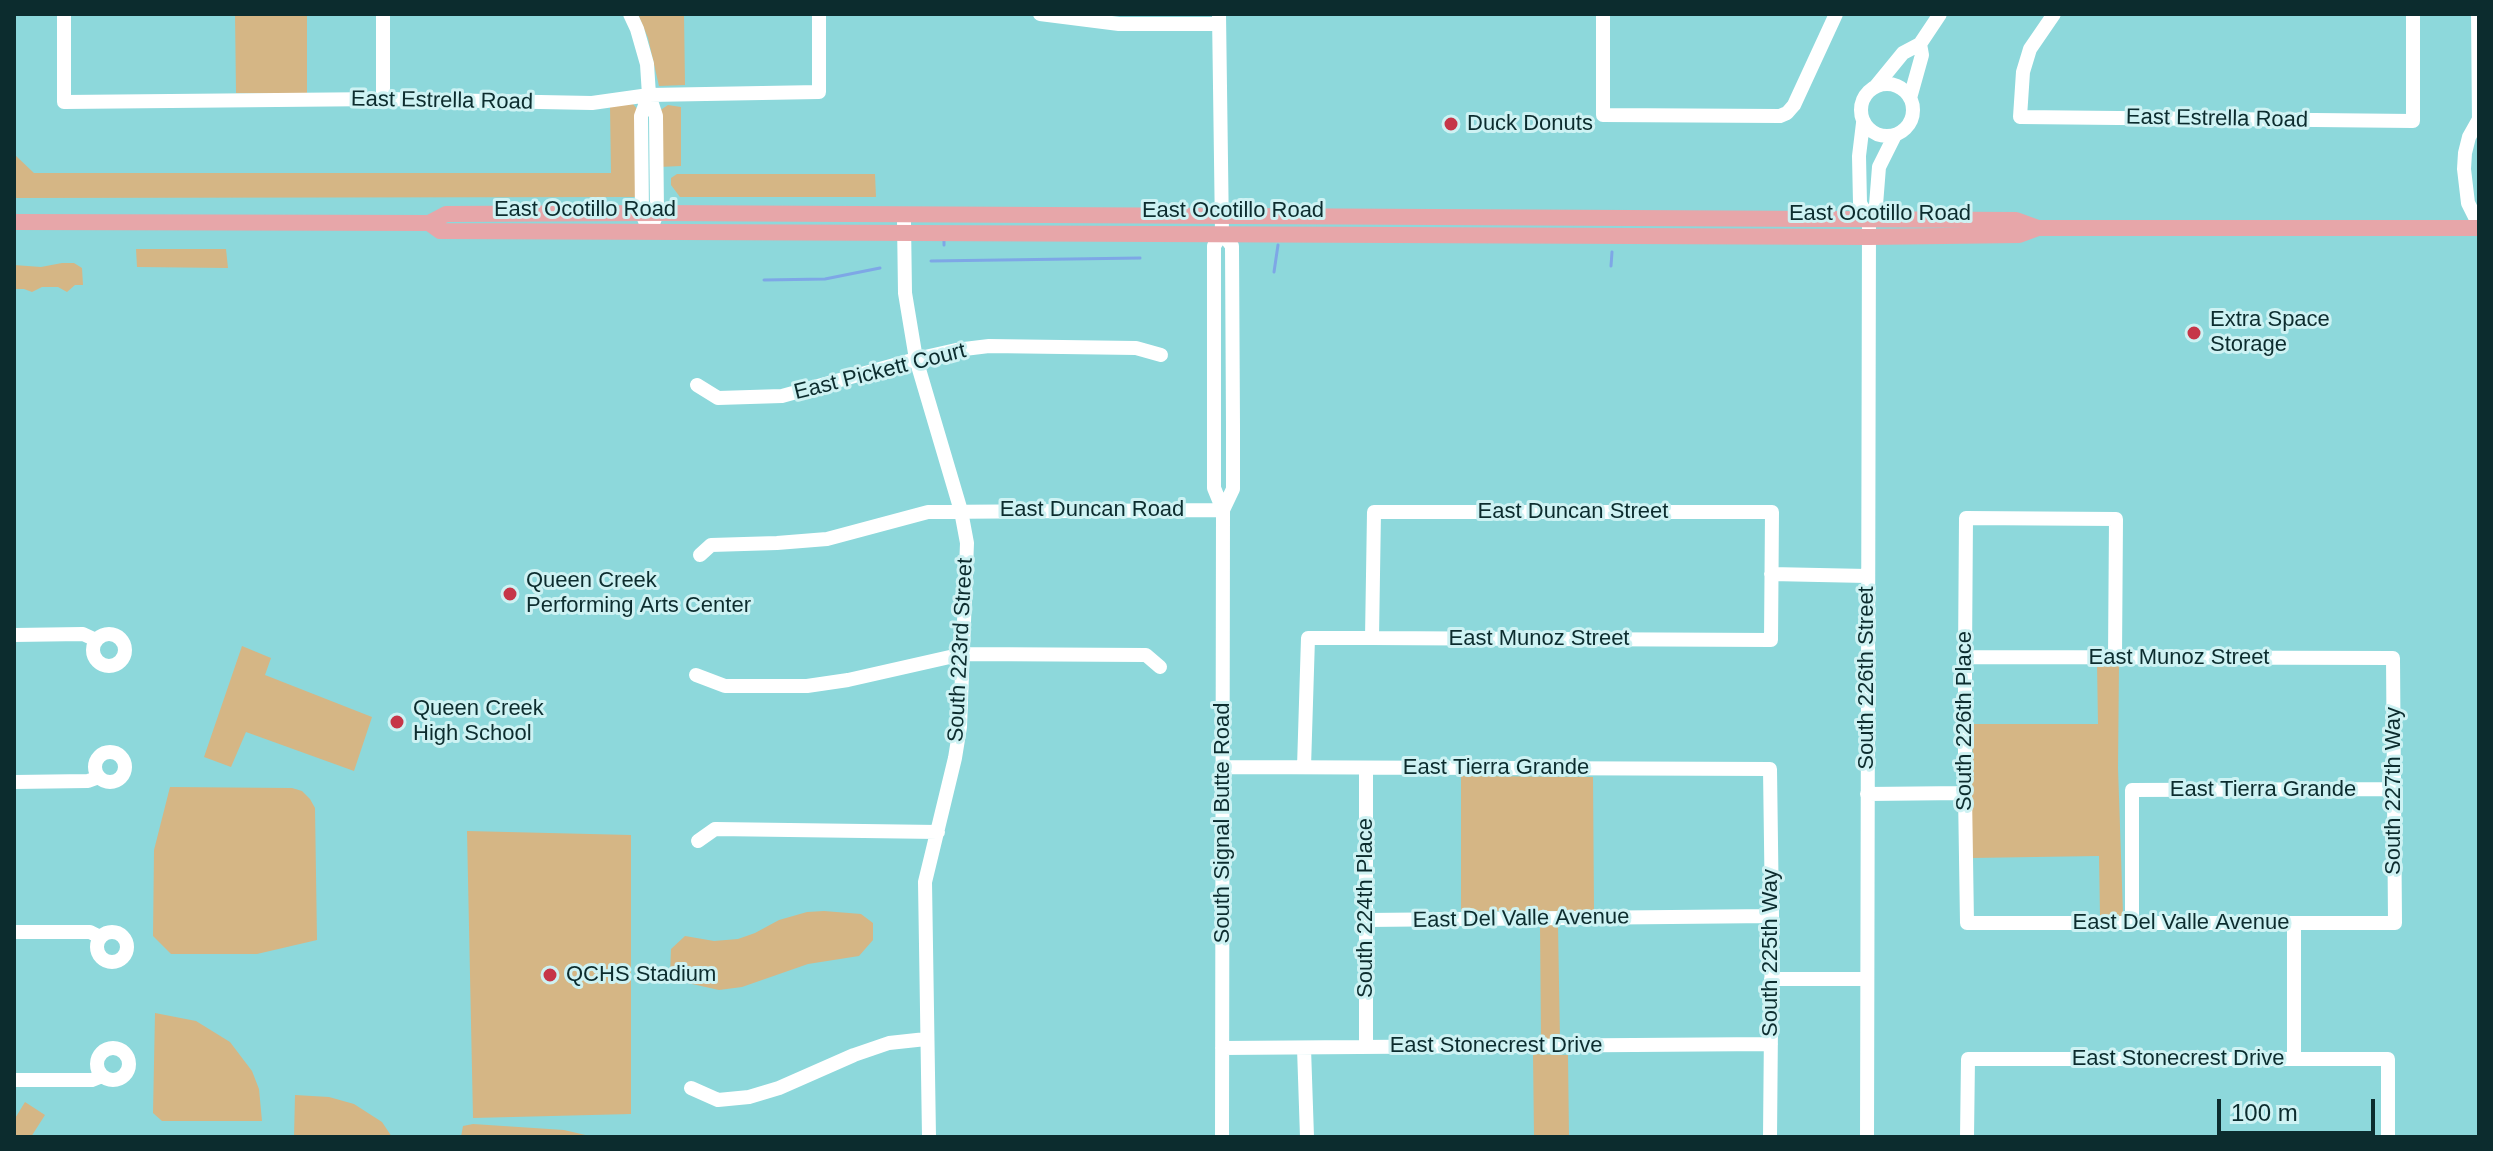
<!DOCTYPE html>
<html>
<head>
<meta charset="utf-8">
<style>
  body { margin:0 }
  #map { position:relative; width:2493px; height:1151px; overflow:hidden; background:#8dd8db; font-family:Helvetica,sans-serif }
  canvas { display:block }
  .frame { position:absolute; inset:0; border:16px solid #0c2c2e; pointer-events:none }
  .scale { position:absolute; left:2217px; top:1099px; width:158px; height:36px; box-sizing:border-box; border:4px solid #0c2c2e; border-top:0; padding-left:10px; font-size:24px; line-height:28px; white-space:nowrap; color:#0c2c2e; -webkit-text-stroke:6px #cef2f3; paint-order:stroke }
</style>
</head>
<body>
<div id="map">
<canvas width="2493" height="1151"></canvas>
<div class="frame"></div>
<div class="scale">100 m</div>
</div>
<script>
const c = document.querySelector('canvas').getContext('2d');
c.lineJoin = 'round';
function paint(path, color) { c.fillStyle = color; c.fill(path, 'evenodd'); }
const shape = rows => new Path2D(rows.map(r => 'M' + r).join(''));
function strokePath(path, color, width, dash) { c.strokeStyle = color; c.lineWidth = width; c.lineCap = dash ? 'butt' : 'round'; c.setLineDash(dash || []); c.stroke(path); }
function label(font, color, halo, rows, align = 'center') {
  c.font = font + ' Helvetica,sans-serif'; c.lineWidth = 6; c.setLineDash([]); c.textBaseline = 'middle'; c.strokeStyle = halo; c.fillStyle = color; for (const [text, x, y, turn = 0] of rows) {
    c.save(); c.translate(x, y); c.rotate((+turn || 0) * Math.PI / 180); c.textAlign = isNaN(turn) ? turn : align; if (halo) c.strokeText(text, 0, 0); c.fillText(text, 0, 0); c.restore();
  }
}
const green = shape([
  [235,14,307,14,307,94,236,93],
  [638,14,684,14,685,85,659,86,648,38],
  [633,104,638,110,635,197,14,198,14,154,34,173,611,173,610,106],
  [668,105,681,107,681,166,659,167,659,111],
  [677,174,875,174,876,197,680,197,671,185,671,178],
  [136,249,226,249,228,268,137,267],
  [62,263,74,263,82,268,83,285,75,285,67,292,58,287,42,287,32,292,24,289,14,289,14,265,41,267],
  [242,646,271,658,265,675,372,717,354,771,246,732,231,767,204,757],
  [2097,663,2119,664,2118,768,2123,914,2119,918,2100,917,2099,856,1971,858,1973,724,2098,724],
  [1461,776,1593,777,1594,911,1461,911],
  [170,787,292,788,302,791,310,799,315,808,317,940,257,954,171,954,153,936,154,850],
  [467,831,631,835,631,1114,473,1118],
  [824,911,861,914,873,923,873,940,859,956,808,964,742,987,719,990,674,980,670,974,671,949,685,936,714,941,738,939,755,933,779,920,807,912],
  [1540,925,1558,925,1560,1041,1541,1040],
  [155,1013,196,1021,230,1042,252,1071,259,1089,262,1121,162,1121,153,1113],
  [1533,1054,1568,1055,1569,1137,1534,1137],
  [295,1095,329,1097,354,1104,382,1122,392,1137,294,1137],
  [25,1102,45,1115,31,1137,14,1137,14,1120],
  [473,1124,564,1130,594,1137,461,1137,463,1126]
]);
const stream = shape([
  [944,245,944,241],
  [931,261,1140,258],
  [1611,266,1612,252],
  [1274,272,1278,245],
  [764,280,825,279,880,268]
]);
const minor = shape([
  [64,14,64,102,383,99,592,103,649,95,819,92,819,14],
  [630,14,637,29,647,64,649,95,656,116,657,213,654,221],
  [1040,14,1119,24,1219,24],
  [1219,14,1222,233,1214,246,1214,488,1223,510],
  [1603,14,1603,115,1780,116,1787,113,1794,105,1836,14],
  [2054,14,2030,49,2023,72,2020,117,2413,121,2413,14],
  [2478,14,2479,123],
  '1861 110a26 26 0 1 1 52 0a26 26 0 1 1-52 0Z',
  [1876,86,1903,53,1920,44,1940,14],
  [1910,98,1922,55,1920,44],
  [383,99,383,14],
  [2478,121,2469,137,2465,153,2464,169,2468,203,2479,225],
  [1863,123,1859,156,1860,203,1869,220],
  [645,221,642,213,641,116,649,95],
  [904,221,905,293,916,359,961,511,967,543,960,727,955,758,925,882,929,1137],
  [1222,233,1232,246,1233,426,1233,489,1223,510,1222,1137],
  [697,385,718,398,782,396,916,359,956,350,989,346,1136,348,1161,355],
  [700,555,711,545,777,543,827,539,928,512,1223,510],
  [1771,574,1867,576],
  '93 650a16 16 0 1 1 32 0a16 16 0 1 1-32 0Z',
  [14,635,83,634,96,640],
  [1965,657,2393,658,2395,923,1967,923,1965,793,1965,657,1966,518,2116,519,2115,657],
  [696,675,725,686,807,686,848,680,963,654,1146,655,1160,667],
  '95 767a15 15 0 1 1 30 0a15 15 0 1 1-30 0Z',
  [1223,767,1770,769,1772,916,1770,1137],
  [1304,767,1308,638,1372,638,1549,639,1771,640,1772,512,1374,512,1372,638],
  [1366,768,1366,1047],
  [14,782,88,781,99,777],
  [1867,794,1965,793],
  [698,841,715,829,938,832],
  [1366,920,1772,916],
  [2132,923,2132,790,2394,789],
  '97 947a15 15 0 1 1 30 0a15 15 0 1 1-30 0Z',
  [14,932,90,932,100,937],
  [1771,979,1867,979],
  [1222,1048,1771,1044],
  [1304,1048,1307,1137],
  '97 1064a16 16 0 1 1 32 0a16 16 0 1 1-32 0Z',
  [2294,1059,2294,923],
  [14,1080,92,1080,102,1076],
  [691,1088,718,1100,749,1097,779,1088,854,1055,889,1043,926,1039],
  [1867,1137,1869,220,1876,205,1879,167,1895,135],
  [1967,1137,1968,1059,2388,1059,2388,1137]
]);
const major = shape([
  [14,222,429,223,446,214,657,213,2016,220,2038,228],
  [429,223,440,231,1869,237,2019,235,2038,228,2479,228]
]);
const markers = [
  [1451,124,8,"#c63648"],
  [2194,333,8,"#c63648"],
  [510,594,8,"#c63648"],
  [397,722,8,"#c63648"],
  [550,975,8,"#c63648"]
];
const streetNames = [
  ["East Estrella Road",442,101,1],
  ["East Estrella Road",2217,119,1],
  ["East Ocotillo Road",585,210],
  ["East Ocotillo Road",1233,211],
  ["East Ocotillo Road",1880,214],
  ["East Pickett Court",880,372,-14],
  ["East Duncan Road",1092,510],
  ["East Duncan Street",1573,512],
  ["East Munoz Street",1539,639],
  ["South 223rd Street",961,650,-87],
  ["East Munoz Street",2179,658],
  ["South 226th Street",1867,678,-90],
  ["South 226th Place",1965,721,-90],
  ["East Tierra Grande",1496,768],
  ["East Tierra Grande",2263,790],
  ["South 227th Way",2394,791,-90],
  ["South Signal Butte Road",1223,823,-90],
  ["South 224th Place",1366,908,-90],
  ["East Del Valle Avenue",1521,919,-1],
  ["East Del Valle Avenue",2181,923],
  ["South 225th Way",1771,953,-90],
  ["East Stonecrest Drive",1496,1046],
  ["East Stonecrest Drive",2178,1059]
];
const poiNames = [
  ["Duck Donuts",1467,124],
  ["Extra Space",2210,320],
  ["Storage",2210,345],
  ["Queen Creek",526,581],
  ["Performing Arts Center",526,606],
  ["Queen Creek",413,709],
  ["High School",413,734],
  ["QCHS Stadium",566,975]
];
paint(green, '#d5b685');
strokePath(stream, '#7ea7e6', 3);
strokePath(minor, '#fff', 14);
strokePath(major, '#e7a6a9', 16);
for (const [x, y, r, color] of markers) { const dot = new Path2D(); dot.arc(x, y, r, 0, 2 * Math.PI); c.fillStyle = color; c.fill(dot); strokePath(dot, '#cef2f3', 3); }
label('22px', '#0c2c2e', '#cef2f3', streetNames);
label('22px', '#0c2c2e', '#cef2f3', poiNames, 'left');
</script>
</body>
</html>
